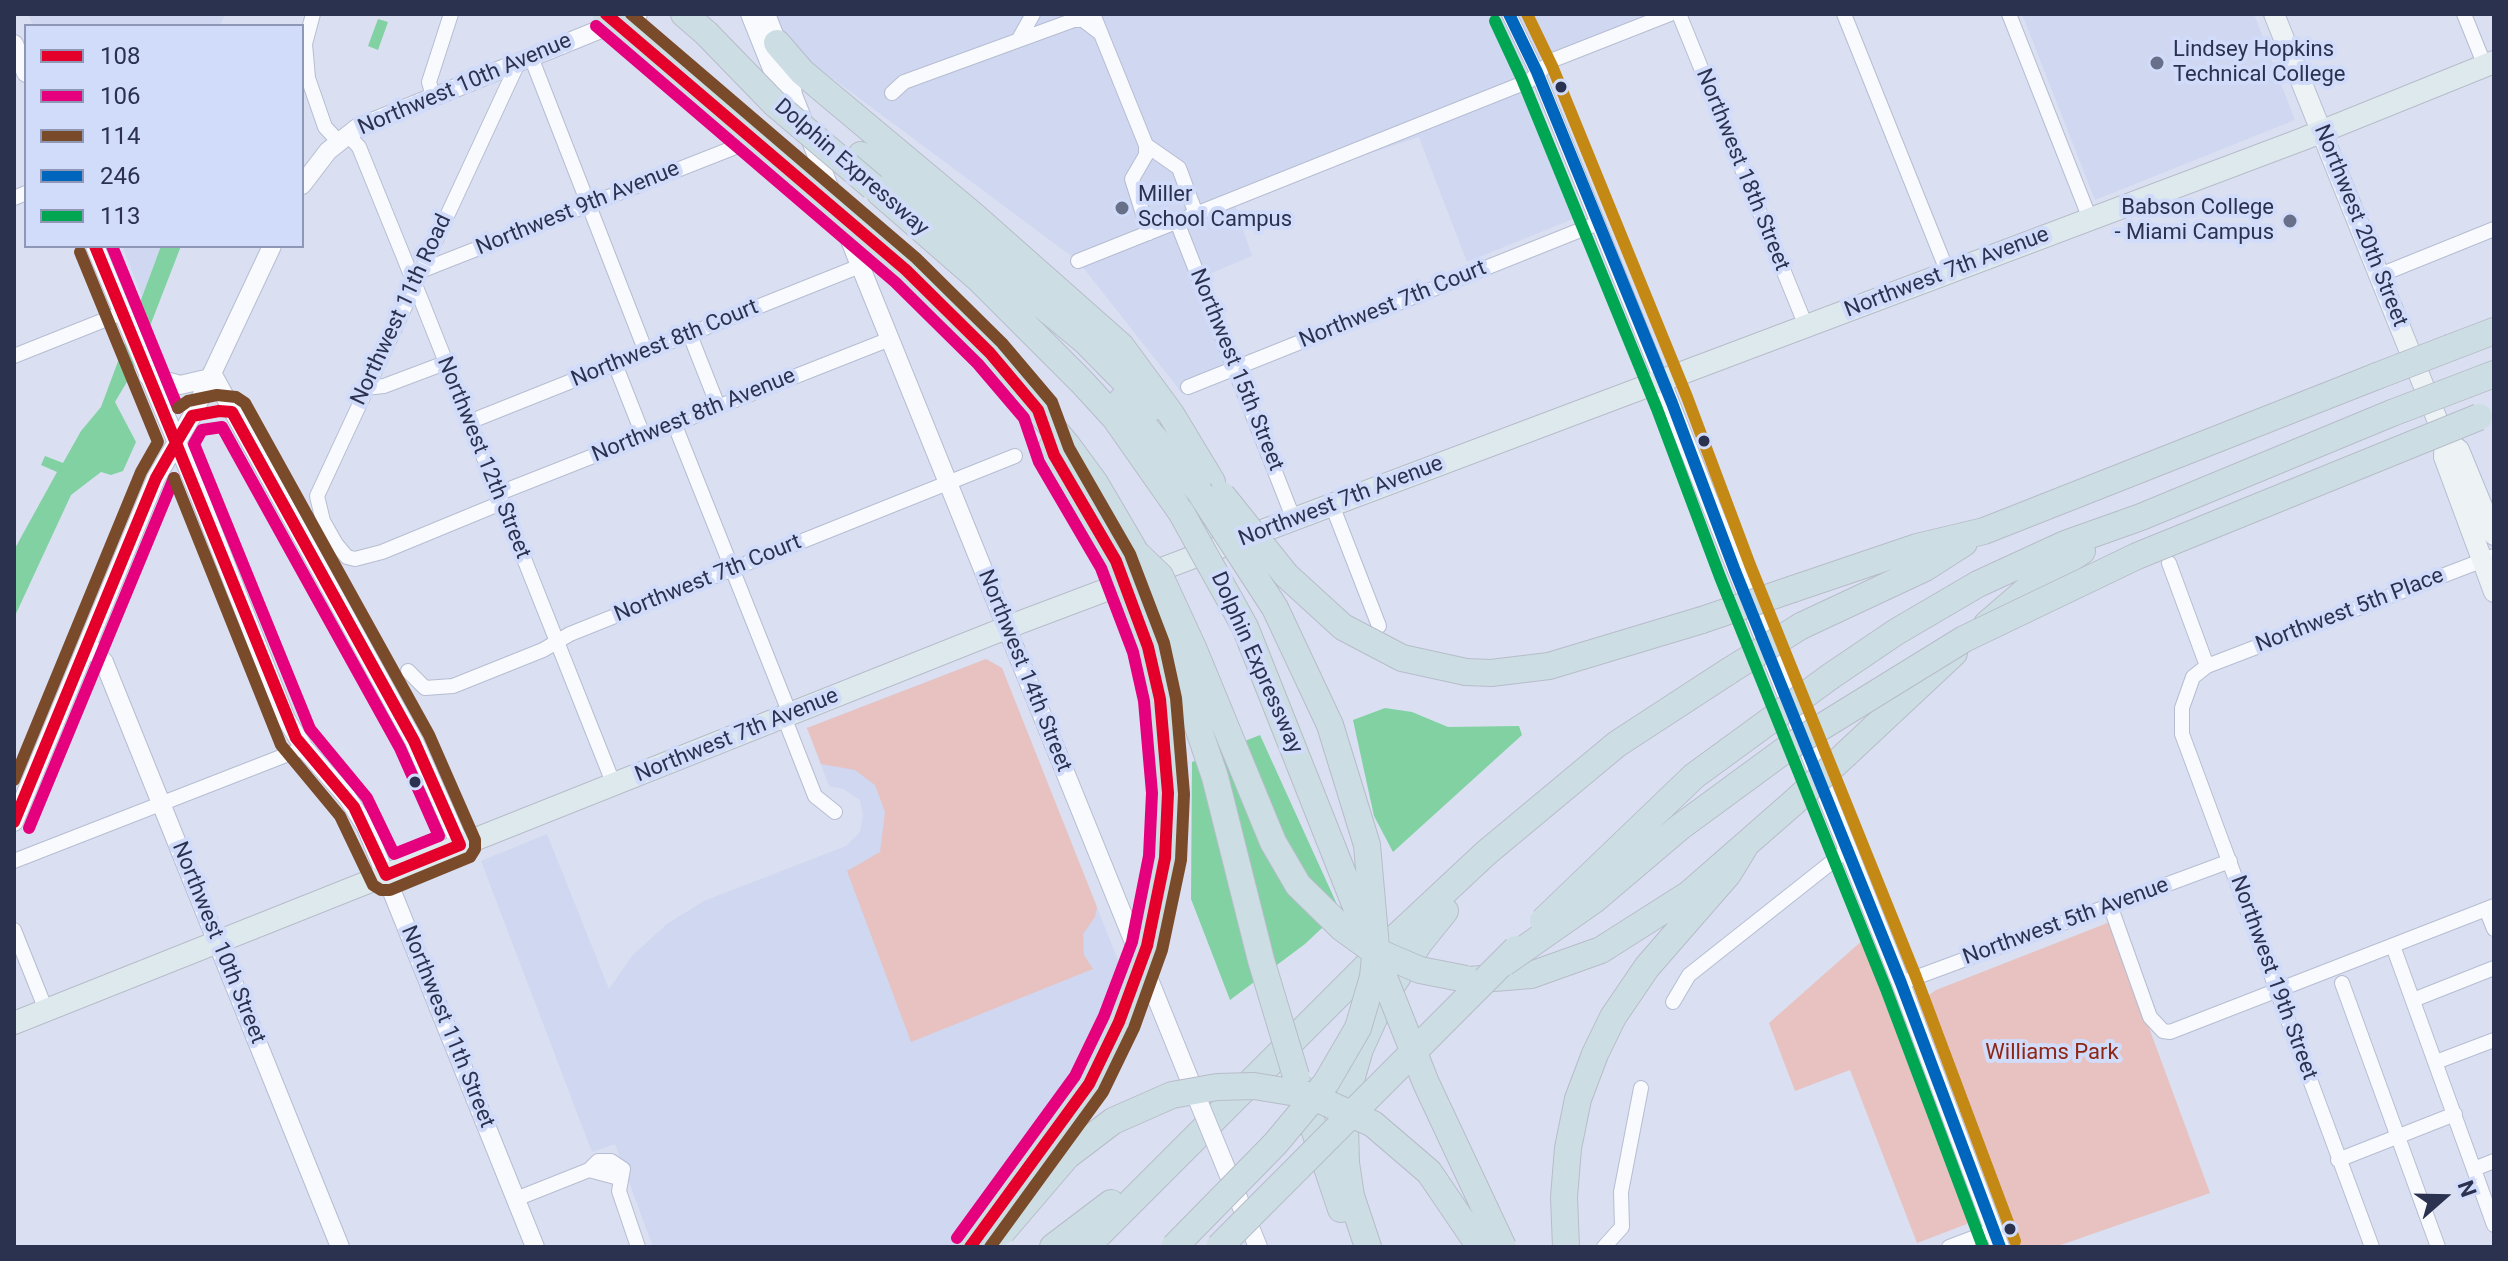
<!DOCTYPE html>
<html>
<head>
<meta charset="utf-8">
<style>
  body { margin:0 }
  #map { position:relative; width:2508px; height:1261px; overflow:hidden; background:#dae0f1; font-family:Roboto,sans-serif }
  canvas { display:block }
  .frame { position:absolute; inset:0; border:16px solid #2b3250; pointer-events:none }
  .legend { position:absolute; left:24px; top:24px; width:280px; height:224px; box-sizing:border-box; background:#d1dbfa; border:2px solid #8f97b6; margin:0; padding:10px 14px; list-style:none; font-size:24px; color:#2b3250 }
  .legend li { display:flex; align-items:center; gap:16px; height:40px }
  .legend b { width:40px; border:2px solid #8f97b6 }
  .north { position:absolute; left:2404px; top:1157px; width:80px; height:80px; -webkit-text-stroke:6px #d1dbfa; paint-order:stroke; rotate:70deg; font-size:22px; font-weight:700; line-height:32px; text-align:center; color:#2b3250 }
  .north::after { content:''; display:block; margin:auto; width:28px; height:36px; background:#2b3250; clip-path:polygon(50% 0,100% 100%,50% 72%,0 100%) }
</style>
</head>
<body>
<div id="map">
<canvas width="2508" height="1261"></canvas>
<div class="frame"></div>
<ul class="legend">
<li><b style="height:10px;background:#e4002b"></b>108</li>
<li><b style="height:10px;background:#e5007d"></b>106</li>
<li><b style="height:10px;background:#7a4b2a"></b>114</li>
<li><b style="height:10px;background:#0065bd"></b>246</li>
<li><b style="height:10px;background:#00a651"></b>113</li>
</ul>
<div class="north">N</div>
</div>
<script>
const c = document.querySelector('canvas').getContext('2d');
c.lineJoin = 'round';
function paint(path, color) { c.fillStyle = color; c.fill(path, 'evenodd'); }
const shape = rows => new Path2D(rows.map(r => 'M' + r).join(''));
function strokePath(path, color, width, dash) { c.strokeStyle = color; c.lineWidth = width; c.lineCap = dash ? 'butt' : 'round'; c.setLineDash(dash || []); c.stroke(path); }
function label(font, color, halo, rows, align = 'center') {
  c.font = font + ' Roboto,sans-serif'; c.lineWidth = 8; c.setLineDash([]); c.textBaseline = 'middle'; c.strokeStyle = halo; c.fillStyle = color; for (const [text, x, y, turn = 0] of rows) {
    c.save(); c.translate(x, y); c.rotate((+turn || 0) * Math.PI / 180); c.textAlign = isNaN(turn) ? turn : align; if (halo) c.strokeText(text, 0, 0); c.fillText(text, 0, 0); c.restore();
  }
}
const built = shape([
  [28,14,225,14,220,26,33,26],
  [746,14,1649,14,1539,58,1530,93,1578,217,1467,262,1419,137,1233,199,1252,256,1200,278,1236,368,1182,393,1078,261],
  [2022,14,2254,14,2295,120,2095,200],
  [122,246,161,246,142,296],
  [986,659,1002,668,1125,978,1084,1064,1046,1132,958,1247,653,1247,615,1144,592,1152,481,861,547,834,609,989,632,956,667,924,704,901,846,846,860,832,863,815,860,800,843,789,829,786,807,728]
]);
const green = shape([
  [986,659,1002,668,1097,907,1095,917,1083,934,1084,955,1093,969,911,1042,847,871,880,852,885,812,875,785,855,770,821,764,807,728],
  [2110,922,2210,1193,2055,1247,2019,1247,1926,1005,1929,995,1936,990],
  [1865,938,1971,1211,1967,1224,1917,1243,1850,1070,1795,1091,1769,1023]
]);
const water = shape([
  [378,19,388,22,378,50,368,46],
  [161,246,181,246,131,375,115,402,136,442,123,471,111,475,101,472,71,495,14,618,14,550,57,472,41,465,45,456,63,463,81,431,101,407],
  [1385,708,1412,712,1448,727,1519,726,1522,735,1393,852,1374,816,1353,720],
  [1260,735,1340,911,1305,944,1230,1000,1191,899,1192,762]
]);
const minor = shape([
  [313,14,305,44,308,78,325,127,338,141],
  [1093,14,1146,145,1179,168,1196,214],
  [1509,14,1537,72,1661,380],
  [1679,14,1806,326],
  [1844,14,1948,273],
  [2009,14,2090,219],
  [2464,14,2485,66],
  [1019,39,1033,14],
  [531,57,646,352],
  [892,93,904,82,1074,20,1083,20,1100,33],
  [433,96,429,82,451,14],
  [347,134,359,147,422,302,614,785],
  [1146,145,1146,155,1132,179,1149,233],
  [14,198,26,193],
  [1177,222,1294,520],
  [1078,261,1529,81,1553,60,1670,14],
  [423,270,733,148],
  [2380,275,2494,229],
  [690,335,718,406],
  [14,356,122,313],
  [615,364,643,435],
  [1188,387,1598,223],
  [365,388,384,386,445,363],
  [469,422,860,266],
  [674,423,790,714],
  [497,494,890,339],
  [501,503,382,552,355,559,347,557,336,544,323,521,317,496,518,63],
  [1332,505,1379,626],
  [2169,563,2207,666],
  [408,671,425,688,453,686,543,650,570,634,1015,456],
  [784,717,815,796,835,812],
  [14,861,304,748],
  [2110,905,2150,1017,2163,1031,2170,1032,2494,906],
  [2486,909,2494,929],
  [14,930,46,1010],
  [2393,946,2494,1225],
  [1901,983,2230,861],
  [2342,983,2438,1247],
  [2413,1000,2494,968],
  [1673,1002,1689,975,1847,850],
  [2436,1062,2494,1040],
  [2338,1160,2455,1114],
  [2474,1169,2494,1161],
  [589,1170,619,1178],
  [516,1199,589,1170,598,1161,611,1161,623,1169,619,1191,638,1247],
  [1604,1247,1622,1227,1621,1192,1641,1088],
  [1949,1247,1994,1230],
  [2372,1247,2182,734,2182,708,2193,677,2207,666,2494,556]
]);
const tertiary = shape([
  [750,14,776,79,793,95],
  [766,14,790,75,793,95,857,258,1197,1098],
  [14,44,26,73],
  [302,185,328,151,357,128,638,14],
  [95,246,198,493,286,719,304,748,347,797,366,827,535,1247],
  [212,373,414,741,460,845],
  [148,376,180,385,210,378],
  [1661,380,1901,983,2000,1247],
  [87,644,104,662,340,1247],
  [14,822,156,478,192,416,272,246],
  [1223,1161,1258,1247]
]);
const secondary = shape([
  [2274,14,2445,439,2444,457,2494,592],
  [2445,439,2459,450,2494,535]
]);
const primary = shape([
  [14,1023,1021,622,2303,139,2494,62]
]);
const motorway = shape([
  [684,14,706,33],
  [777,43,802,72,973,215,1121,346,1171,414,1212,482],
  [861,155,1085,341,1151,408],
  [880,193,980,280,1081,381,1115,418,1181,512],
  [906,270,990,353,1067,445,1095,483,1136,553],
  [2452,347,2494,331],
  [2468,384,2494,374],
  [1122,400,1199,491],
  [1052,447,1102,533],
  [1793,589,1917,547,1984,531,2377,376],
  [1987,624,2031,586,2082,551],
  [1801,626,1925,568,1964,543],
  [1466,672,1491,673,1549,666,1702,620],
  [1831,676,1896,632,1978,584,2065,544,2141,517,2392,413],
  [1846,754,1954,653],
  [1469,980,1531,975,1601,950,1689,894,1793,803],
  [1300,1087,1341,1209],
  [1053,1247,1111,1203],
  [1086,1247,1394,939,1486,853,1617,744,1729,671],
  [1368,1247,1351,1196,1346,1163,1345,1126,1351,1080,1360,1049,1382,1001,1420,942,1445,911],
  [1566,1247,1564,1197,1568,1148,1578,1099,1595,1054,1613,1017,1647,967,1728,874,1744,848]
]);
const tertiaryBridge = shape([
  [1197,1098,1223,1161]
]);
const motorwayBridge = shape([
  [606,14,906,270],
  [706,33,774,103,873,187],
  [2377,376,2452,347],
  [2392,413,2468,384],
  [1222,495,1286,575,1343,627,1402,658,1466,672],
  [1181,512,1245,627,1426,1083,1503,1247],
  [1136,553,1160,576,1194,650,1273,842,1298,885,1342,928,1371,949,1420,970,1466,979],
  [1152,593,1215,777,1261,960,1296,1076],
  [1702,620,1793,589],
  [1729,671,1801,626],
  [1793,803,1846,754],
  [1543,921,1694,776,1831,676],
  [1504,963,1594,900,1680,827,1789,747,1964,639,2137,556,2479,417],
  [1002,1232,1067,1156,1113,1121,1172,1095,1217,1087,1254,1086,1309,1095,1373,1124,1429,1172,1480,1247],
  [970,1247,1089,1084,1134,988,1157,904,1165,858,1168,793,1160,699,1138,618,1102,533],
  [1174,1247,1275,1144,1326,1083,1358,1028,1373,977,1376,947,1367,845,1330,725,1275,608,1199,491],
  [1219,1247,1516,949]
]);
const bus1 = shape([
  [606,14,906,270,990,353,1038,410,1054,455,1116,561,1148,647,1160,699,1168,793,1165,858,1147,946,1119,1022,1089,1084,970,1247],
  [95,246,176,443],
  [219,411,232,412,414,741,460,845,386,875,354,807,296,738,176,443,192,416,219,411],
  [14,822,156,478,176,443]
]);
const bus2 = shape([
  [596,26,895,282,978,364,1024,418,1039,462,1101,568,1133,652,1144,701,1152,793,1149,856,1132,942,1104,1016,1075,1076,957,1238],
  [112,246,178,408],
  [222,427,400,748,439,836,394,854,367,798,310,729,194,444,202,430,222,427],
  [29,828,174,478]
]);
const bus3 = shape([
  [631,14,916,258,1002,343,1052,402,1069,448,1130,554,1164,643,1176,698,1184,794,1181,860,1162,950,1134,1028,1103,1092,990,1247],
  [174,478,281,745,340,816,373,885,381,890,390,890,470,857,475,849,475,840,429,735,245,403,236,397,217,395,188,401,178,408],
  [14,780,141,472,158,442,80,252]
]);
const bus4 = shape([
  [1509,14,1537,72,1672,403,1735,571,1901,983,2000,1247]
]);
const bus5 = shape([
  [1495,21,1522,79,1657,409,1720,577,1886,989,1983,1247]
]);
const bus6 = shape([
  [1527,14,1552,66,1687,397,1750,565,1916,977,2015,1241]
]);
const markers = [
  [2157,63,8,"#686f88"],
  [1561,87,7,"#2b3250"],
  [1122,208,8,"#686f88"],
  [2290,221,8,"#686f88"],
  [1704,441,7,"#2b3250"],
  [415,782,7,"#2b3250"],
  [2010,1229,7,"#2b3250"]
];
const poiNames = [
  ["Lindsey Hopkins",2173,50],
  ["Technical College",2173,75],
  ["Miller",1138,195],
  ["School Campus",1138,220],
  ["Babson College",2274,208,"right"],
  ["- Miami Campus",2274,233,"right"]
];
const streetNames = [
  ["Northwest 10th Avenue",465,85,-23],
  ["Dolphin Expressway",851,168,41],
  ["Northwest 18th Street",1742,170,68],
  ["Northwest 9th Avenue",578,209,-22],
  ["Northwest 20th Street",2360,226,68],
  ["Northwest 7th Avenue",1947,273,-21],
  ["Northwest 7th Court",1393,305,-22],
  ["Northwest 11th Road",402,310,-65],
  ["Northwest 8th Court",665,344,-22],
  ["Northwest 15th Street",1236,370,68],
  ["Northwest 8th Avenue",694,416,-22],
  ["Northwest 12th Street",483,458,68],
  ["Northwest 7th Avenue",1341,502,-21],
  ["Northwest 7th Court",708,579,-22],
  ["Northwest 5th Place",2350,611,-21],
  ["Dolphin Expressway",1256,663,66],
  ["Northwest 14th Street",1024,671,68],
  ["Northwest 7th Avenue",737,736,-22],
  ["Northwest 5th Avenue",2066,922,-20],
  ["Northwest 10th Street",218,943,68],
  ["Northwest 19th Street",2273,978,70],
  ["Northwest 11th Street",447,1027,68]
];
const parkNames = [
  ["Williams Park",2052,1053]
];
paint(built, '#cfd7f1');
paint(green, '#e7c2c1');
paint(water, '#81d1a3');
strokePath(minor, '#b6bdd2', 16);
strokePath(tertiary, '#b6bdd2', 20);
strokePath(secondary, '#b6bdd2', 22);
strokePath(primary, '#b7bcca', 24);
strokePath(motorway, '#b7bcca', 28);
strokePath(minor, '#f9fafd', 14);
strokePath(tertiary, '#f9fafd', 18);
strokePath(secondary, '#edf2f5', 20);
strokePath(primary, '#dee9ee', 22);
strokePath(motorway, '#ccdee3', 26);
strokePath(tertiaryBridge, '#b6bdd2', 20, []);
strokePath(motorwayBridge, '#b7bcca', 28, []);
strokePath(tertiaryBridge, '#f9fafd', 18);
strokePath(motorwayBridge, '#ccdee3', 26);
strokePath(bus1, '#e4002b', 12);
strokePath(bus2, '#e5007d', 12);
strokePath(bus3, '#7a4b2a', 12);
strokePath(bus4, '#0065bd', 12);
strokePath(bus5, '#00a651', 12);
strokePath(bus6, '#c48914', 12);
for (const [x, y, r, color] of markers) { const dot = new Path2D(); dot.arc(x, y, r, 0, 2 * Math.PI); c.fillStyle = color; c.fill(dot); strokePath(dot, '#d1dbfa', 3); }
label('22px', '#2b3250', '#d1dbfa', poiNames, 'left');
label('22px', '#2b3250', '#d1dbfa', streetNames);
label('22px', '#8e2615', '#d1dbfa', parkNames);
</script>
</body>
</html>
